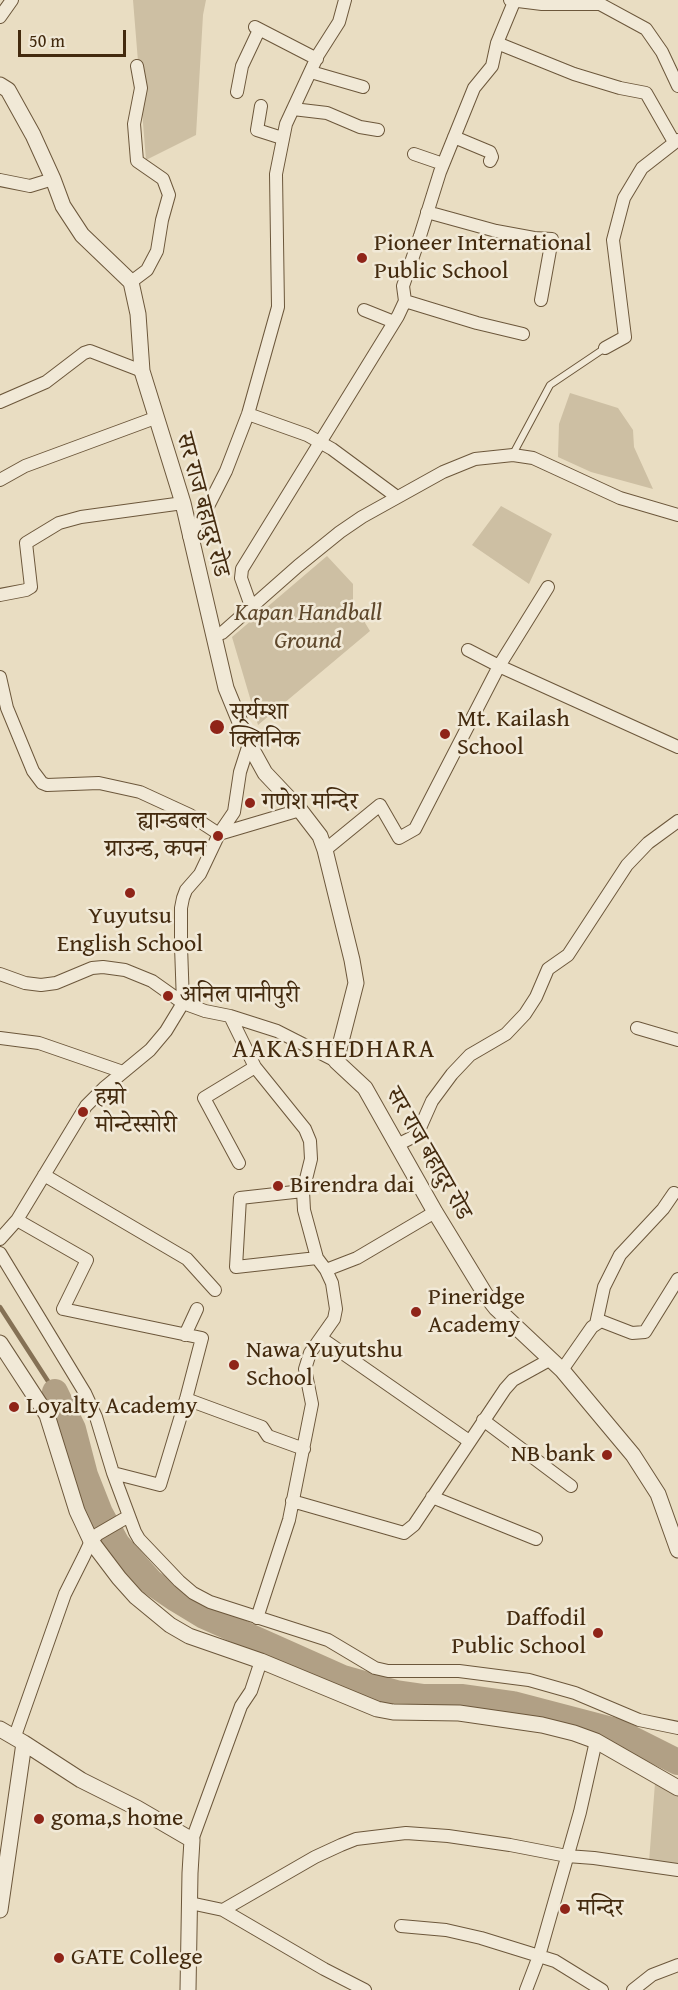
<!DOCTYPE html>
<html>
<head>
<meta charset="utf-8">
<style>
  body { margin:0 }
  #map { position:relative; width:678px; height:1990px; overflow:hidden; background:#e9ddc2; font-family:"Gentium Book Plus",serif }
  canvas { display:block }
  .scale { position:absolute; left:18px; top:30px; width:108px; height:27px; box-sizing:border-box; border:3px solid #432a0e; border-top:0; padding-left:8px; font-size:18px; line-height:21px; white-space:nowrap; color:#432a0e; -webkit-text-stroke:4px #f1e9d7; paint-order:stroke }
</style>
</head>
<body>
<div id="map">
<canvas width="678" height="1990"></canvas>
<div class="scale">50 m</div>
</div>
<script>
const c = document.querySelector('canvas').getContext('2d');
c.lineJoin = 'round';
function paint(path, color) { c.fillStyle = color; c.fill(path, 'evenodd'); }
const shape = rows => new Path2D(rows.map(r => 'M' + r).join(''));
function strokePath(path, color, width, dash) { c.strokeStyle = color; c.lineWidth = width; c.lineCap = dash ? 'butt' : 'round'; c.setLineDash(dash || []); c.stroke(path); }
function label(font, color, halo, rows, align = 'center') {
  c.font = font + ' "Gentium Book Plus","Noto Serif Devanagari",serif'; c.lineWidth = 5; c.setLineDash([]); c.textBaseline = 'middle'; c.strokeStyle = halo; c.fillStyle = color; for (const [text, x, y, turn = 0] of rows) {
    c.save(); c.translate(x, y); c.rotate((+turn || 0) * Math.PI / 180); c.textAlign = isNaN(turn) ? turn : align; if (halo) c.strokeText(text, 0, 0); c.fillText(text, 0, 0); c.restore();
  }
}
const green = shape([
  [133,0,206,0,203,15,196,135,146,160],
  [570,393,618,408,633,430,634,447,653,489,591,472,558,457,559,424],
  [501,506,552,534,529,584,472,545],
  [327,556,353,584,353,603,370,631,258,725,232,637],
  [655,1783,678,1794,678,1865,649,1862]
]);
const stream = shape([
  [0,1307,55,1392]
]);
const river = shape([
  [55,1392,73,1429,85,1475,100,1513,117,1544,151,1582,176,1599,204,1616,343,1678,396,1693,424,1697,463,1697,513,1704,616,1731,678,1762]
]);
const service = shape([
  [513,454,550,385,605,348]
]);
const minor = shape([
  [510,0,542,4,600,4,646,29,662,52,678,86],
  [0,17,12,0],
  [255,27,317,59],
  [497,43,574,74,620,88,646,93,674,142],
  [311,72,363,87],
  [237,92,242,66,259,30],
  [261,106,257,130,282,138],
  [293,109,327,113,360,127,378,130],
  [454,137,490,152,492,157,490,161],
  [414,154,443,164],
  [0,180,30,186,53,179],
  [427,212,496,231,534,238,552,239,541,300],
  [131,282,147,270,157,251,162,220,169,195,163,179,137,161,134,124,141,88,137,66],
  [405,301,477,323,523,334],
  [364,310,394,322],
  [605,348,625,337,613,240,624,198,642,168,678,140],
  [0,402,46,382,84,353,90,351,142,371],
  [248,414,307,435,332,449,397,497],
  [0,480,25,466,155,418],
  [189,536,201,520,226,471,248,414,278,307,276,174,286,124,318,55,339,22,345,0],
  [0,595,26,590,31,587,26,543,59,523,81,517,183,503],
  [252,609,241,578,242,569,398,316,405,301,403,286,420,236,440,172,474,88,492,66,497,43,514,2],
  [214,636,222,633,298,566,340,532,362,517,443,472,475,459,513,455,533,458,620,498,678,515],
  [468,650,499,666,678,747],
  [0,677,7,708,33,771,42,783,47,785,99,783,140,792,190,815,219,834,300,810],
  [325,850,380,805,399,838,415,829,499,666,548,587],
  [0,974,25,983,41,985,56,983,92,968,103,967,125,970,152,981,183,1003,205,1011,230,1016,277,1031,336,1061],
  [230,1016,255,1067,305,1129,310,1141,311,1159,303,1191,304,1210,317,1258,326,1270,332,1283,336,1309,334,1319,310,1353,305,1369,312,1404,289,1520,257,1618],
  [637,1028,678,1040],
  [0,1038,39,1043,123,1072],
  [397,1145,413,1137,420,1128,432,1101,452,1074,470,1055,506,1034,525,1014,536,997,548,969,568,955,627,865,648,843,678,821],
  [239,1163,204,1098,255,1067],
  [44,1175,187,1259,215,1290],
  [303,1191,240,1198,236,1267,317,1258],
  [17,1220,87,1260,63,1309,202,1338,186,1399,160,1485,113,1473],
  [0,1239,17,1220,86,1106,104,1088,150,1050,166,1031,183,1003,181,946,181,908,183,898,186,890,200,874,219,834,234,812,240,772,249,744],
  [0,1253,85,1393,96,1417,113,1473,135,1532,139,1539,179,1581,193,1593,210,1602,328,1640,375,1668,388,1671,459,1671,529,1680,575,1693,639,1720,678,1728],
  [326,1270,357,1258,435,1212],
  [596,1324,604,1287,620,1255,663,1209,674,1193],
  [185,1335,197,1309],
  [321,1338,469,1441],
  [562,1370,592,1327,601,1321,632,1333,645,1332,678,1279],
  [186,1399,262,1427,268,1436,304,1449],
  [483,1420,571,1486],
  [432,1497,536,1539],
  [292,1501,404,1533,414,1525,505,1389,513,1380,551,1359],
  [15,1736,65,1594,84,1556,91,1541,98,1534,129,1516],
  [192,1840,241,1706,251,1691,261,1661],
  [190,1903,223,1910,315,1857,341,1845,356,1839,406,1833,448,1836,510,1845,567,1856,594,1858,678,1870],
  [223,1910,324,1969,365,1990],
  [401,1926,446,1930,481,1938,539,1956,555,1961,602,1990],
  [526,1990,539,1956,580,1812,596,1741],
  [633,1990,652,1975,678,1965]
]);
const tertiary = shape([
  [0,85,8,90,33,135,53,179,63,206,82,235,131,282,138,314,142,371,183,503,226,688,249,744,265,773,300,810,320,836,325,850,352,960,356,983,336,1061,365,1088,435,1212,485,1294,496,1308,562,1370,633,1455,658,1494,678,1550],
  [0,1343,47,1415,77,1511,91,1541,119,1578,136,1597,170,1625,189,1636,261,1661,377,1709,393,1712,459,1713,542,1725,574,1733,596,1741,678,1788],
  [0,1729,24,1743,0,1910],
  [24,1743,81,1780,137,1808,192,1840,190,1873,188,1990]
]);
const markers = [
  [362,258,6,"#8f2418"],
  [217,727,8,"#8f2418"],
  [445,734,6,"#8f2418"],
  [250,803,6,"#8f2418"],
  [218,836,6,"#8f2418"],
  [130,893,6,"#8f2418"],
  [168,996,6,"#8f2418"],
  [83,1112,6,"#8f2418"],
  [278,1186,6,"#8f2418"],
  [416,1312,6,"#8f2418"],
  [234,1365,6,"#8f2418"],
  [14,1407,6,"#8f2418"],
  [607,1455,6,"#8f2418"],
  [598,1633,6,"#8f2418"],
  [39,1819,6,"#8f2418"],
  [565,1909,6,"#8f2418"],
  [59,1958,6,"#8f2418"]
];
const poiNames = [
  ["Pioneer International",374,244],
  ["Public School",374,272],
  ["सूर्यम्शा",230,713],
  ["क्लिनिक",230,741],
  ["Mt. Kailash",457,720],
  ["School",457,748],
  ["गणेश मन्दिर",262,803],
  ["ह्यान्डबल",206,822,"right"],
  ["ग्राउन्ड, कपन",206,850,"right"],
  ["Yuyutsu",130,917,"center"],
  ["English School",130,945,"center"],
  ["अनिल पानीपुरी",180,996],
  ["हम्रो",95,1098],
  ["मोन्टेस्सोरी",95,1126],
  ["Birendra dai",290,1186],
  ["Pineridge",428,1298],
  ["Academy",428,1326],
  ["Nawa Yuyutshu",246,1351],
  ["School",246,1379],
  ["Loyalty Academy",26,1407],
  ["NB bank",595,1455,"right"],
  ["Daffodil",586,1619,"right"],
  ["Public School",586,1647,"right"],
  ["goma,s home",51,1819],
  ["मन्दिर",577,1909],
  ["GATE College",71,1958]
];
const streetNames = [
  ["सर राज बहादुर रोड",202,505,75],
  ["सर राज बहादुर रोड",428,1154,60]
];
const parkNames = [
  ["Kapan Handball",308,614],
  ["Ground",308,642]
];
const neighbourhoodNames = [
  ["AAKASHEDHARA",334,1050]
];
paint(green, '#cdbfa3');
strokePath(stream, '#857155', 4.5);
strokePath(river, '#b1a085', 26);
strokePath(service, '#6c573b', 8);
strokePath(minor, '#6c573b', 14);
strokePath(tertiary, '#6c573b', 17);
strokePath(service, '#f1e9d7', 6);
strokePath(minor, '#f1e9d7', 12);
strokePath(tertiary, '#f1e9d7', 15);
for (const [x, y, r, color] of markers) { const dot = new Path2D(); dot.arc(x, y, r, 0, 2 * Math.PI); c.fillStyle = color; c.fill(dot); strokePath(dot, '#f1e9d7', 2); }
label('24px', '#432a0e', '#f1e9d7', poiNames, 'left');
label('24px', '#432a0e', '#f1e9d7', streetNames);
label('italic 24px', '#5f482c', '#f1e9d7', parkNames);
c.letterSpacing = '1.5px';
label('26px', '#432a0e', '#f1e9d7', neighbourhoodNames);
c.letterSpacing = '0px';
</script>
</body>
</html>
